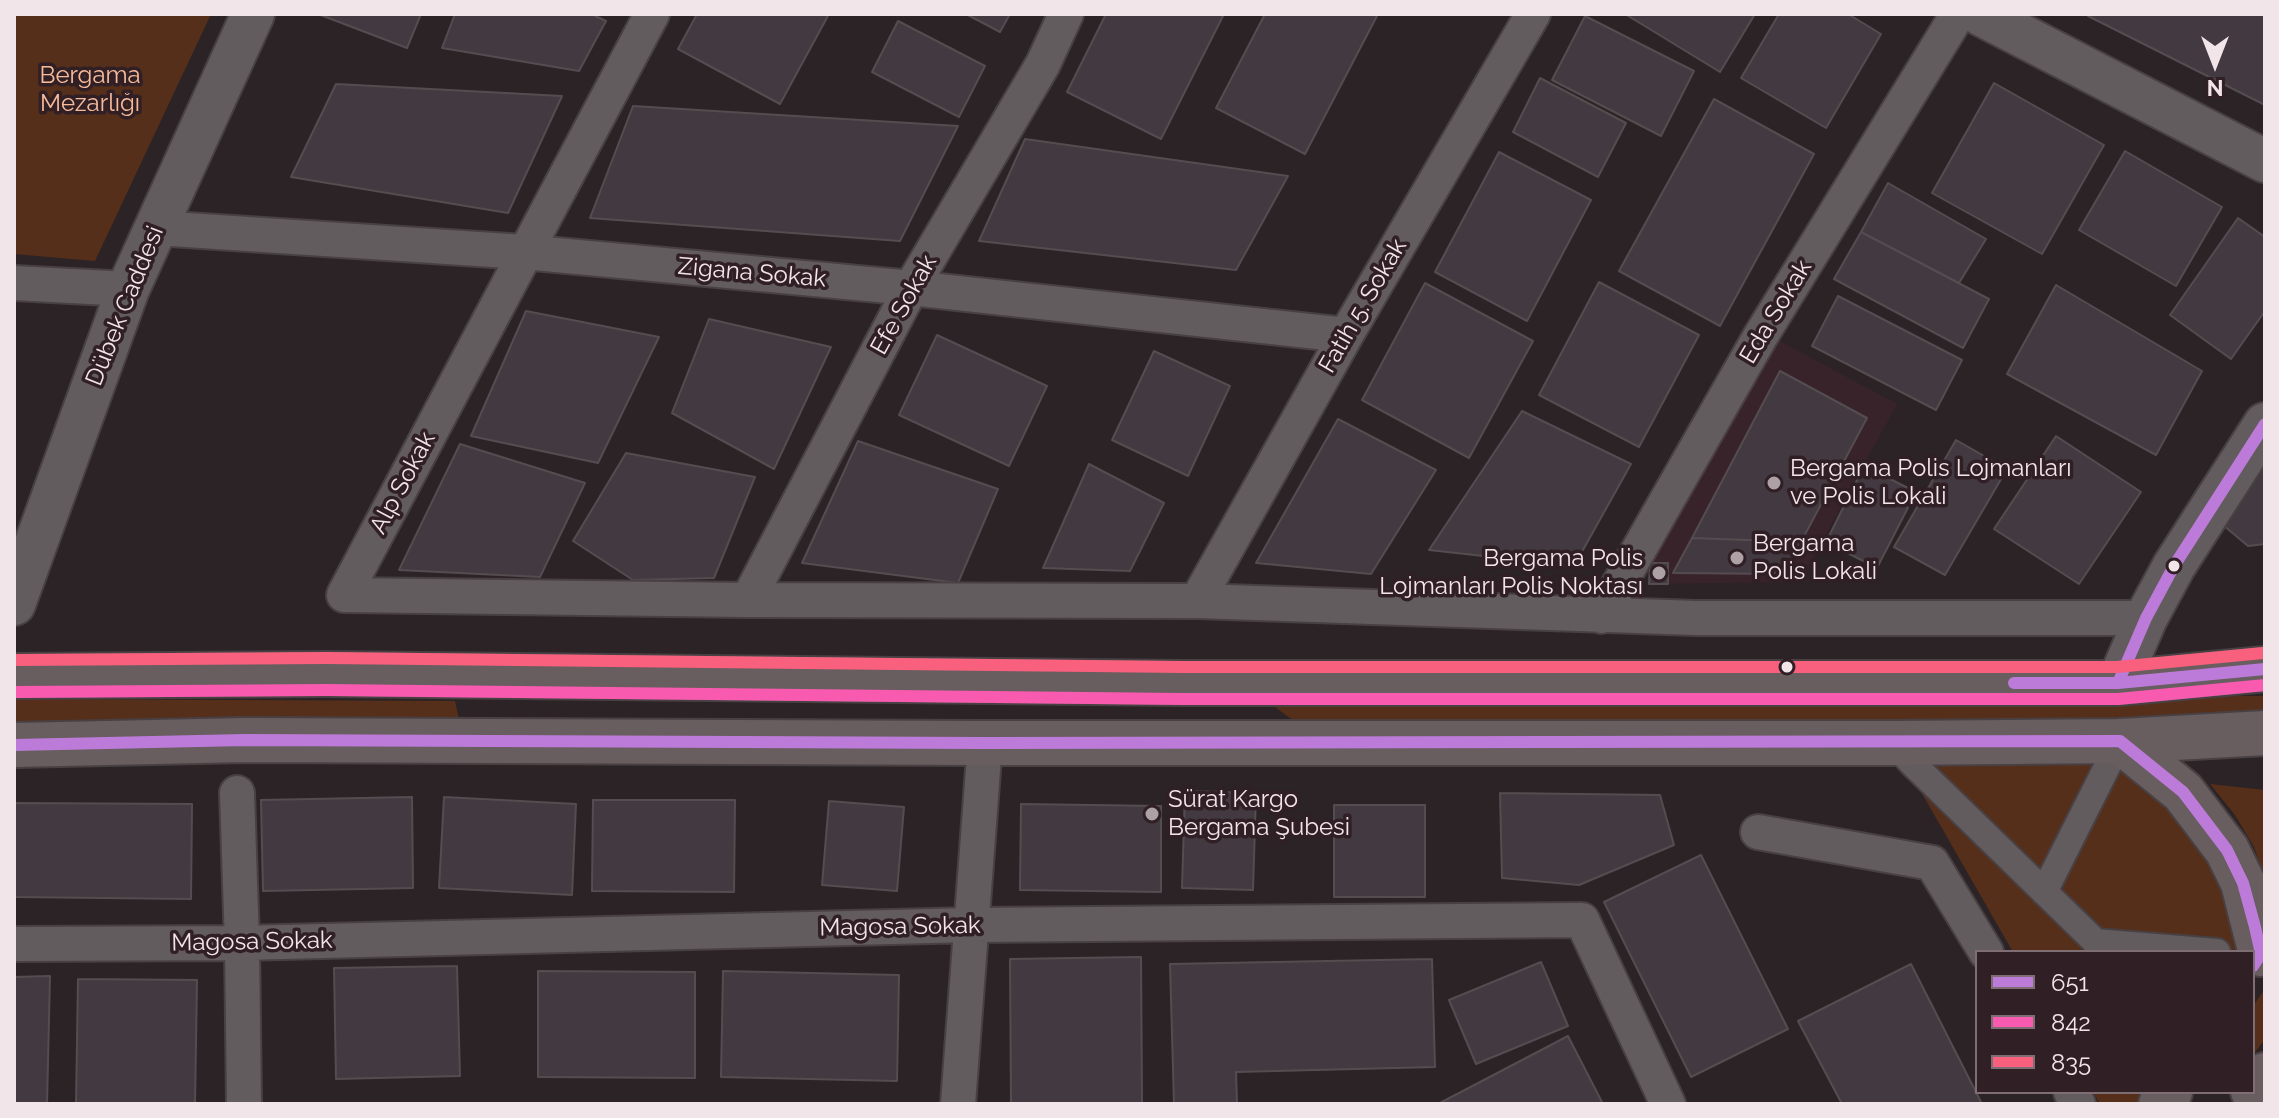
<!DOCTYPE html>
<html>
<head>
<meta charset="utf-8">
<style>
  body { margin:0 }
  #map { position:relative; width:2279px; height:1118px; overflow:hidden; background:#2c2326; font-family:Raleway,sans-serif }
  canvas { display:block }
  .frame { position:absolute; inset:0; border:16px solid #f2e5ea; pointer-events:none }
  .legend { position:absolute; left:1975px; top:950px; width:280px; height:144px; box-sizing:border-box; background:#301f25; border:2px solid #7e6e74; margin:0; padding:10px 14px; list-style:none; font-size:24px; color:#f2e5ea }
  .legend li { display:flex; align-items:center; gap:16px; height:40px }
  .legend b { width:40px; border:2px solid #7e6e74 }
  .north { position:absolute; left:2175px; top:24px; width:80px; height:80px; -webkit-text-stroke:6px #301f25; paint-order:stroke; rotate:180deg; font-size:22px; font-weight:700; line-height:32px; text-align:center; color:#f2e5ea }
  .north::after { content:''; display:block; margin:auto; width:28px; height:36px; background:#f2e5ea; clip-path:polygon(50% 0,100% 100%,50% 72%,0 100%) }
</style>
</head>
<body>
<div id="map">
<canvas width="2279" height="1118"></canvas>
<div class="frame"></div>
<ul class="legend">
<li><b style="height:10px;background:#bd7bd9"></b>651</li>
<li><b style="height:10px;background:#f75aaf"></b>842</li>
<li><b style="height:10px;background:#f8607d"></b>835</li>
</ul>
<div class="north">N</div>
</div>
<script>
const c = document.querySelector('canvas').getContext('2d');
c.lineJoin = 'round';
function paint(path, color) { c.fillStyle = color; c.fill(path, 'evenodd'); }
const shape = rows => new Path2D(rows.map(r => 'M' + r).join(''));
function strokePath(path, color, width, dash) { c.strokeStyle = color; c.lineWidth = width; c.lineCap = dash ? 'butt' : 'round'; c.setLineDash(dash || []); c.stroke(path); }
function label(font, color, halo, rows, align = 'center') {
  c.font = font + ' Raleway,sans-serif'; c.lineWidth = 7; c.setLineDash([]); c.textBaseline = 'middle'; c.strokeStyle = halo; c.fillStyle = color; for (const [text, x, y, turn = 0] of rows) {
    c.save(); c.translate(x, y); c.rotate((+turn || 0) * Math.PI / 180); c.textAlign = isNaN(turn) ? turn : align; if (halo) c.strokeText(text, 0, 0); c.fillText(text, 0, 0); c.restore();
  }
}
const built = shape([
  [1774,338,1897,404,1800,582,1649,584,1650,563]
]);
const green = shape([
  [14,14,211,14,95,261,14,254],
  [2265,696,2265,728,1301,726,1264,699],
  [14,699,455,701,460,724,14,730],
  [2120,741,2183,792,2253,952,2013,952,1893,743],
  [2210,784,2265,790,2265,880,2254,847,2235,815],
  [2265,989,2265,1039,2253,1055,2253,1006],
  [2093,1092,2170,1092,2161,1104,2100,1104]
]);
const building = shape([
  [318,14,421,14,407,48,318,14],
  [455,14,591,14,606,21,579,71,442,48,455,14],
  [697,14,829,14,780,104,678,49,697,14],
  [966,14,1010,14,1000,32,966,14],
  [1106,14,1224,14,1161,139,1067,92,1106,14],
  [1265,14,1378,14,1305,154,1216,108,1265,14],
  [1625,14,1755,14,1720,72,1625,14],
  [1779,14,1848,14,1881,34,1826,128,1741,78,1779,14],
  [2089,14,2265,14,2265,105,2088,16,2089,14],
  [1585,16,1694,71,1661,136,1552,80,1585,16],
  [898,21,985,66,959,117,872,72,898,21],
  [1540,78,1626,123,1598,177,1513,132,1540,78],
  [1994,83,2104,145,2042,254,1932,193,1994,83],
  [336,84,562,96,508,213,291,177,336,84],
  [1714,99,1814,154,1720,326,1619,271,1714,99],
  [633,106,958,126,900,241,590,218,633,106],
  [1025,139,1288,176,1236,270,979,241,1025,139],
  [2125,151,2222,207,2176,286,2079,230,2125,151],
  [1499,152,1591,200,1527,321,1435,272,1499,152],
  [1888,183,1986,239,1959,283,1861,232,1888,183],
  [2238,218,2265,237,2265,311,2231,359,2170,315,2238,218],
  [1861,232,1989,299,1963,348,1834,279,1861,232],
  [1599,282,1699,335,1639,447,1539,395,1599,282],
  [1425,283,1533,341,1469,458,1362,400,1425,283],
  [2056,285,2202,371,2156,455,2007,374,2056,285],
  [1838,296,1962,360,1936,410,1812,346,1838,296],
  [526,311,659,337,598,463,471,436,526,311],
  [709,319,831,347,774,469,672,413,709,319],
  [937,335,1047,386,1009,466,899,415,937,335],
  [1154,351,1230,386,1188,476,1112,440,1154,351],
  [1780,371,1867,418,1801,542,1692,538,1780,371],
  [1522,411,1631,464,1574,566,1429,550,1522,411],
  [1338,419,1436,470,1371,574,1256,563,1338,419],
  [2056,436,2141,492,2079,584,1994,529,2056,436],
  [1956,440,2007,469,1945,575,1894,547,1956,440],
  [858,441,998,489,958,583,802,563,858,441],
  [460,444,585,483,540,577,399,570,460,444],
  [2265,452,2265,544,2248,546,2217,520,2265,452],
  [626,453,755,477,714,578,633,580,573,541,626,453],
  [1089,464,1164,503,1130,571,1043,568,1089,464],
  [1864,466,1916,492,1877,568,1826,542,1864,466],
  [1692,538,1801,542,1784,574,1673,573,1692,538],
  [1650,563,1668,563,1668,584,1649,584,1650,563],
  [1185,791,1256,793,1253,890,1182,888,1185,791],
  [1500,793,1660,795,1674,845,1579,885,1502,878,1500,793],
  [412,797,413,888,263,891,261,800,412,797],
  [444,797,576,804,572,895,439,888,444,797],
  [593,800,735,800,734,892,592,891,593,800],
  [829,801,904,807,897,891,822,885,829,801],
  [14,803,192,804,191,899,14,897,14,803],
  [1021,804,1161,806,1161,892,1020,890,1021,804],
  [1334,805,1425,805,1425,897,1334,897,1334,805],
  [1701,855,1788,1029,1691,1077,1604,902,1701,855],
  [1141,957,1142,1104,1011,1104,1010,959,1141,957],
  [1432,959,1435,1067,1236,1072,1237,1104,1174,1104,1170,964,1432,959],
  [1541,962,1568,1026,1476,1064,1449,1000,1541,962],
  [1911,964,1982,1104,1842,1104,1798,1021,1911,964],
  [457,966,460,1076,336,1079,334,968,457,966],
  [538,971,695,972,695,1078,538,1077,538,971],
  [723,971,899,975,897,1081,721,1077,723,971],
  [50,976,47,1104,14,1104,14,977,50,976],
  [78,979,197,980,195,1104,76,1104,78,979],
  [1568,1036,1603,1104,1438,1104,1568,1036]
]);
const pedestrian = shape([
  [1893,743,1913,764,2106,952],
  [2044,892,2120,741],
  [2095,942,2217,952]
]);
const minor = shape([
  [652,14,344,595,748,600,1197,601,1696,618,2146,618],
  [156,228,524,252,911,288,1346,335],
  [14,283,128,289],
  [748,600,911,288,1043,64,1066,14],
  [1197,601,1346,335,1533,14],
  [1601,616,1760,337,1958,14],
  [237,793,242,943,244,1104],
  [1758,832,1932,863,1986,952],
  [14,944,242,943,972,925,1582,920,1668,1104],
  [2071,1092,2078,1104],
  [958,1104,985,743]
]);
const tertiary = shape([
  [1980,14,2265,161],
  [14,604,128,289,253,14],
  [2118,683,2146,618,2174,566,2265,424]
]);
const primary = shape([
  [14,676,327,674,1183,683,2118,683,2265,669],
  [2120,741,2183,792,2227,850,2243,883,2261,954],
  [14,745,245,740,985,743,1893,743,2120,741,2265,733],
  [2253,1091,2265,1075],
  [2161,1104,2170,1092]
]);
const bus1 = shape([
  [2014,683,2118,683,2265,669],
  [2118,683,2146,618,2174,566,2265,424],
  [14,745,245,740,985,743,2120,741,2183,792,2227,850,2243,883,2255,927,2261,954,2253,966]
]);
const bus2 = shape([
  [14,692,327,690,1183,699,2118,699,2265,685]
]);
const bus3 = shape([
  [14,660,327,658,1183,667,2117,667,2263,653]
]);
const markers = [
  [1774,483,8,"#ada1a5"],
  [1737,558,8,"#ada1a5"],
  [2174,566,7,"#f2e5ea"],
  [1659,573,8,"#ada1a5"],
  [1787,667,7,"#f2e5ea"],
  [1152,814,8,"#ada1a5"]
];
const parkNames = [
  ["Bergama",90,76],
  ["Mezarlığı",90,104]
];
const streetNames = [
  ["Zigana Sokak",752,273,5],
  ["Efe Sokak",904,305,-61],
  ["Dübek Caddesi",125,306,-68],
  ["Fatih 5. Sokak",1363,306,-60],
  ["Eda Sokak",1776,312,-59],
  ["Alp Sokak",403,483,-62],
  ["Magosa Sokak",900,927,-1],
  ["Magosa Sokak",252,942,-1]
];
const poiNames = [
  ["Bergama Polis Lojmanları",1790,469],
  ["ve Polis Lokali",1790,497],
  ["Bergama",1753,544],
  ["Polis Lokali",1753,572],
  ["Bergama Polis",1643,559,"right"],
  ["Lojmanları Polis Noktası",1643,587,"right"],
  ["Sürat Kargo",1168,800],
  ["Bergama Şubesi",1168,828]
];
paint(built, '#39232b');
paint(green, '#562f1a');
paint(building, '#433941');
strokePath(building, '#544d50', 2);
strokePath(pedestrian, '#484043', 30);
strokePath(minor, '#484043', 38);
strokePath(tertiary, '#484043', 46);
strokePath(primary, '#484043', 48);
strokePath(pedestrian, '#635c5f', 26);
strokePath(minor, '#635c5f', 34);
strokePath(tertiary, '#635c5f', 42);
strokePath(primary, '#685d5f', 44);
strokePath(bus1, '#bd7bd9', 12);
strokePath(bus2, '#f75aaf', 12);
strokePath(bus3, '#f8607d', 12);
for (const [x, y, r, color] of markers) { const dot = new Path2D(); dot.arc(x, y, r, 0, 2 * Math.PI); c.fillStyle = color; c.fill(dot); strokePath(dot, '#301f25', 3); }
label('24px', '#f8bb9a', '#301f25', parkNames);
label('24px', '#f2e5ea', '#301f25', streetNames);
label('24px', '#f2e5ea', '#301f25', poiNames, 'left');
</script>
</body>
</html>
